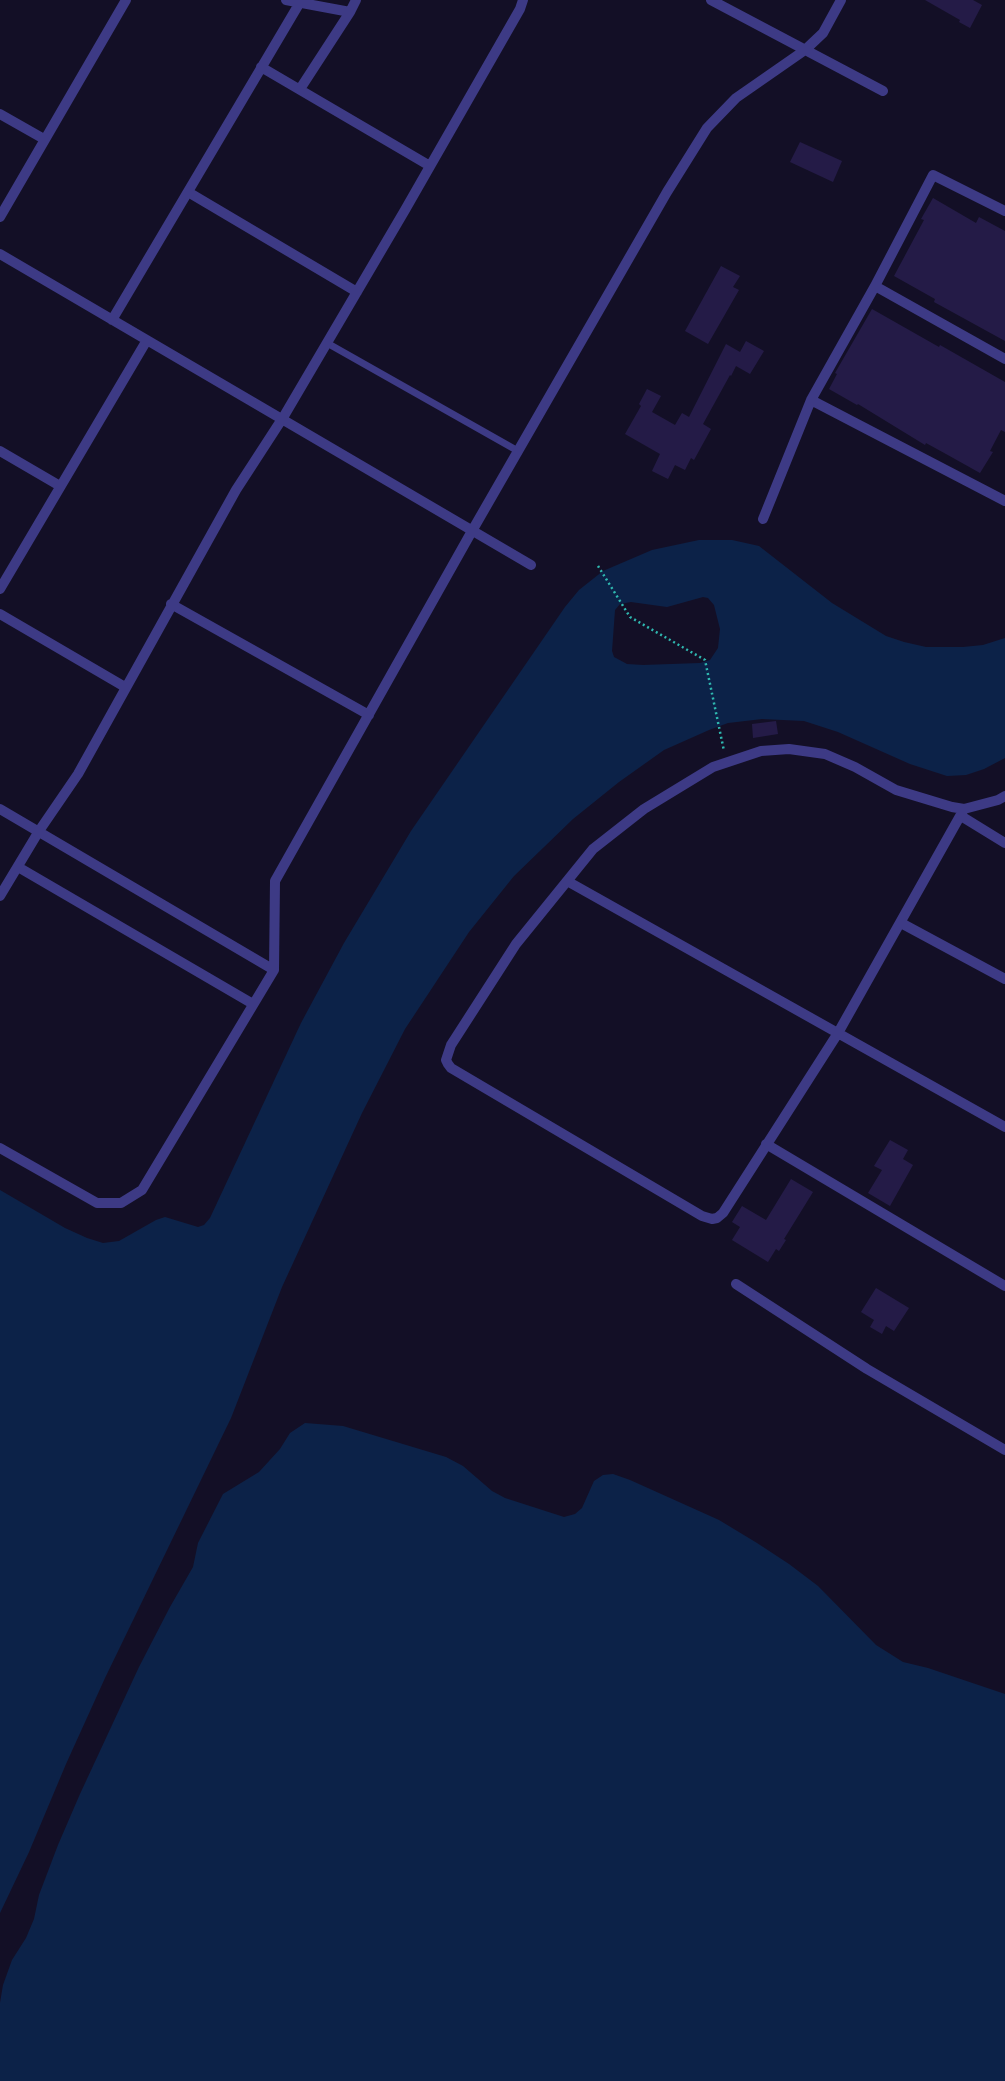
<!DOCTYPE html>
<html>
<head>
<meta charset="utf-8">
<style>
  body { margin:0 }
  canvas { display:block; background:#130f26 }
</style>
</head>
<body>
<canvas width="1005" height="2081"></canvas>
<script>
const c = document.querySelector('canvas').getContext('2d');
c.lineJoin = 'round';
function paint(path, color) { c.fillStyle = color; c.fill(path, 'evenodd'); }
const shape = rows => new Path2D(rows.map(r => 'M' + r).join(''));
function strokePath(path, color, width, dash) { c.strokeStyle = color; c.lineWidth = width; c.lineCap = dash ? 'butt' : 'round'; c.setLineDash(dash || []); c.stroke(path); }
const water = shape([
  [699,540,732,540,759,546,832,603,886,636,904,642,926,647,963,647,983,645,1005,638,1005,758,984,769,966,775,947,776,910,764,838,732,804,721,762,719,728,723,709,730,664,750,619,782,573,819,514,876,469,932,405,1029,362,1113,282,1287,231,1418,105,1678,66,1764,29,1852,0,1913,0,1190,65,1228,87,1238,103,1243,119,1241,156,1220,165,1217,198,1227,204,1225,210,1218,301,1023,344,943,411,831,565,607,579,590,603,571,652,550],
  [703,597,708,598,714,605,720,629,718,648,710,660,700,663,643,665,627,664,614,657,612,651,615,610,620,604,631,602,667,607],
  [305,1423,343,1426,446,1457,463,1466,492,1491,505,1498,564,1517,575,1514,582,1508,594,1481,603,1475,613,1474,630,1480,719,1520,757,1543,789,1564,818,1586,876,1645,903,1662,928,1668,1005,1694,1005,2081,0,2081,0,2003,3,1985,12,1960,26,1938,34,1919,39,1895,58,1845,80,1794,139,1667,170,1607,193,1567,198,1543,223,1494,259,1472,280,1449,290,1433]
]);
const building = shape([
  [925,0,973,0,982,5,970,28,959,22,960,20],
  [800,142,842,161,833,182,790,162],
  [933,198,976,223,979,217,1005,231,1005,341,934,302,935,299,894,276,924,220,921,219],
  [721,266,740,276,733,287,739,290,708,344,685,331],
  [872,309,939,347,940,345,1005,382,1005,432,1001,430,990,451,993,452,980,473,946,454,926,443,925,445,858,404,857,405,829,389,837,374,835,373],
  [746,341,764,351,750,374,736,366,731,376,730,375,703,424,711,429,694,460,691,458,685,470,675,465,668,479,652,471,660,454,625,434,641,406,639,404,647,389,661,396,652,412,675,425,682,413,689,417,726,344,740,352],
  [776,721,778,734,753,738,752,724],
  [890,1140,908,1150,903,1159,913,1165,890,1206,868,1193,882,1170,874,1166],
  [791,1179,813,1192,784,1239,786,1240,779,1251,776,1249,768,1262,732,1240,740,1227,732,1222,742,1206,766,1220],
  [876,1288,909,1308,894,1331,886,1326,882,1334,870,1327,874,1320,861,1312]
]);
const path = shape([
  [598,566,630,617,705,660,724,751]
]);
const service = shape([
  [327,343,518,451]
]);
const minor = shape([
  [286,0,350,12],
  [711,0,883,91],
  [261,67,430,166],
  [300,89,350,12,356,0],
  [0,114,44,139],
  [188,192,357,292],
  [0,217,126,0],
  [0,254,531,565],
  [875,286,1005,359],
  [112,320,299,4],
  [811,400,1005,501],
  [0,451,60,486],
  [763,519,811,400,875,286,933,175,1005,211],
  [0,589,147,340],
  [171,604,369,715],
  [0,614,125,687],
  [0,809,274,970],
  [964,809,838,1033,723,1213,717,1218,712,1219,702,1216,451,1068,448,1064,446,1060,451,1045,516,944,593,849,644,809,713,767,761,751,789,749,825,754,855,767,896,790,952,807,964,809,998,800,1005,796],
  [961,816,1005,843],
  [18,867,253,1004],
  [567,881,1005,1127],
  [0,896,39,831,78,774,236,490,284,416,405,210,520,9,523,0],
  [901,923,1005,979],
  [766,1144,1005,1286],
  [0,1148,97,1203,121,1203,142,1190,274,970,275,881,472,531,667,192,707,128,736,98,805,50,823,33,841,0],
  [736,1284,867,1369,1005,1450]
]);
paint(water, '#0c2248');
paint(building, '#241b47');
strokePath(path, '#2fb8b0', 2.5, [2, 3]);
strokePath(service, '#3d3a85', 7);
strokePath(minor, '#3d3a85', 10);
</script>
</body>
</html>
